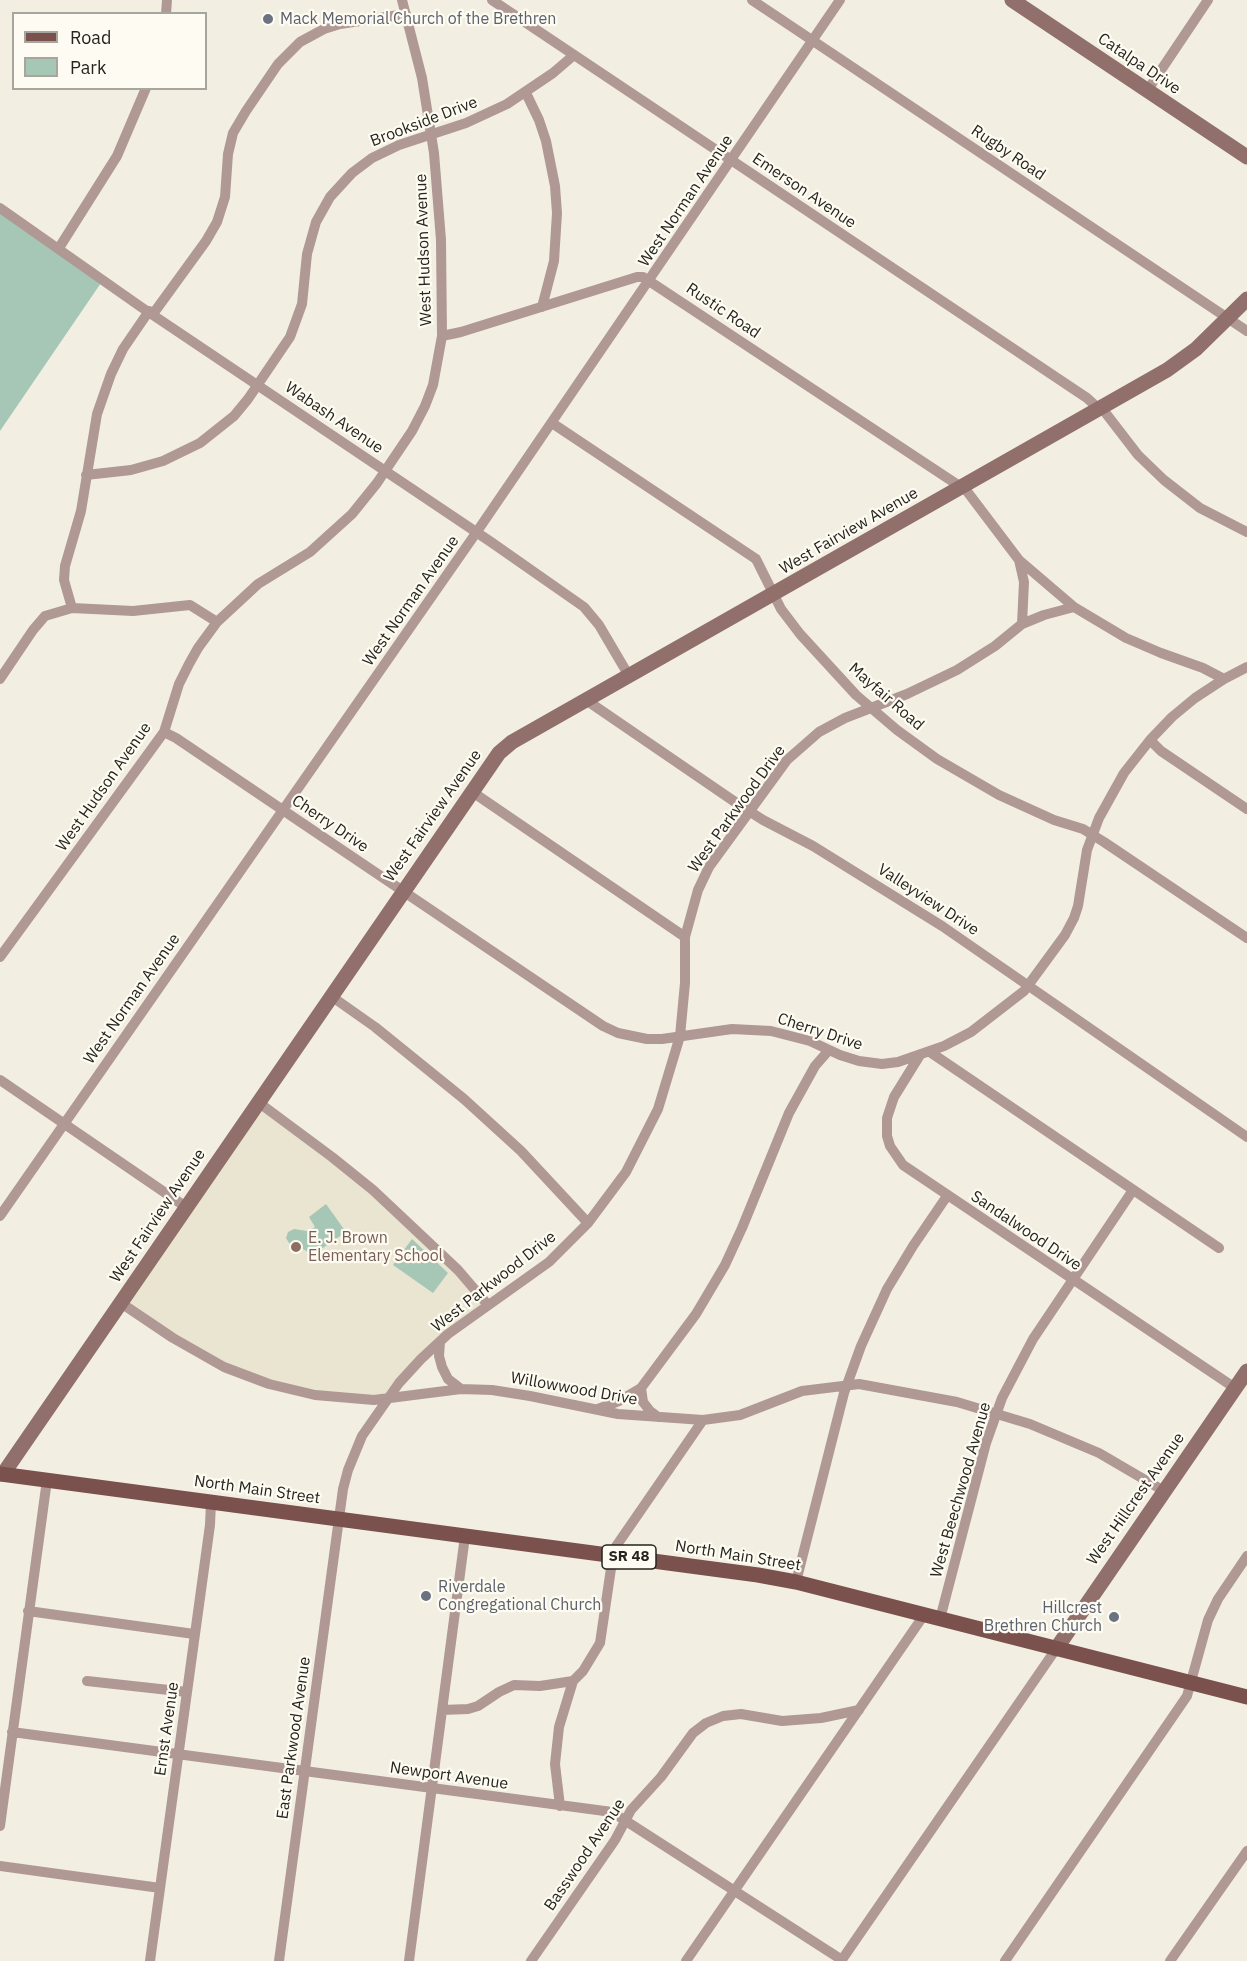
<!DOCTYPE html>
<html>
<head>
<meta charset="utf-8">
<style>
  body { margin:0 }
  #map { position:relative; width:1247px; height:1961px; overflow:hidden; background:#f2efe2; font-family:"IBM Plex Sans",sans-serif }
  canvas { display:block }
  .legend { position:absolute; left:12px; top:12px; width:195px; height:78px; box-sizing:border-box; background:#fefcf2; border:2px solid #a7a69e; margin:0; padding:8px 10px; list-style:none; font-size:18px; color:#25241f }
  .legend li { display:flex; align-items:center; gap:12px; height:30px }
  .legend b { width:30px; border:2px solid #a7a69e }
</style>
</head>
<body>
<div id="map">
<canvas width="1247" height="1961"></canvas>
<ul class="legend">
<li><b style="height:8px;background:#7a514d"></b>Road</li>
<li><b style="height:16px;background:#a6c7b5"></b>Park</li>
</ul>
</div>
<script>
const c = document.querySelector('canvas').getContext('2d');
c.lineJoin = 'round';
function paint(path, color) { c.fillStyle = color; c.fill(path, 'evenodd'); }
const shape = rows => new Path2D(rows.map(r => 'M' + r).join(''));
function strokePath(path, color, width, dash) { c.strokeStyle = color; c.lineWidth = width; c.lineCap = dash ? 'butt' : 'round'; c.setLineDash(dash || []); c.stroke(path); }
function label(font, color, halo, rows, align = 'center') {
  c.font = font + ' "IBM Plex Sans",sans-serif'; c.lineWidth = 4.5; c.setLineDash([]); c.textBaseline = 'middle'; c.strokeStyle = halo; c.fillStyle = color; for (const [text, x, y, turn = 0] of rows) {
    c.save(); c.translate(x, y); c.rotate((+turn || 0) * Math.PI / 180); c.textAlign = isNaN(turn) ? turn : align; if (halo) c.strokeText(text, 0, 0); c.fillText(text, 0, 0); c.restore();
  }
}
const built = shape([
  [258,1102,332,1157,488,1305,448,1334,389,1398,338,1397,250,1378,121,1303]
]);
const green = shape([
  [0,208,103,280,0,431],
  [326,1204,346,1232,317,1252,308,1252,298,1246,289,1243,286,1238,288,1232,294,1229,307,1231,315,1227,309,1217],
  [412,1239,448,1273,433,1293,393,1265]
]);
const street = shape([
  [492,0,1087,398,1099,409],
  [752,0,1247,331],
  [166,14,167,0],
  [1147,91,1208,0],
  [526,93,539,120,546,141,555,186,557,213,554,261,542,307],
  [0,208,141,307,491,542,584,607,599,625,629,676],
  [59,248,117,156,146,88],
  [153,314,206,241,217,222,225,197,228,154,233,133,246,111,278,64,300,42,324,29,340,24,406,14],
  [442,336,461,332,637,277,643,277,961,487],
  [1101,407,1138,455,1164,480,1200,508,1247,532],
  [552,423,756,559,781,609,800,634,856,695,897,730,937,759,999,795,1054,820,1083,829,1104,842,1247,938],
  [86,475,131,470,163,461,200,443,234,416,248,399,290,337,302,304,307,254,316,222,330,197,352,173,372,158,399,145,466,123,507,104,553,73,574,55],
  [963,486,1019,560,1074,607,1126,638,1161,653,1203,668,1224,679],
  [1019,560,1024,582,1022,624],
  [72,608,64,580,65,566,81,511,97,414,111,374,123,349,149,311],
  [0,679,33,630,45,616,72,608,133,611,190,605,217,622],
  [586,700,738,804,763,820,813,846,942,926,1247,1137],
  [164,732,176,738,603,1026,618,1033,647,1039,662,1039,732,1029,771,1031,810,1041,840,1055,859,1061,882,1064,898,1062,944,1046,971,1032,1024,991,1065,935,1074,918,1078,906,1087,850,1099,818,1124,773,1150,740,1172,717,1195,698,1224,679,1247,667],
  [1150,740,1161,751,1247,809],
  [471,791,685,937],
  [0,957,164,732,179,684,189,664,198,648,217,622,258,584,310,552,352,514,377,483,412,431,425,406,433,385,442,336,441,240,434,153,422,78,402,0],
  [331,996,375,1027,464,1099,521,1151,588,1223],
  [930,1052,1219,1248],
  [920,1055,894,1097,887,1118,887,1136,890,1146,903,1165,1235,1388],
  [0,1080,186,1207],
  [258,1102,332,1157,373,1190,458,1270,488,1305],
  [0,1216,476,533,840,0],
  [121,1303,173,1338,224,1367,269,1384,315,1395,374,1400,461,1389,492,1390,530,1396,618,1414,703,1420,740,1415,802,1391,859,1384,957,1402,1030,1424,1099,1453,1164,1491],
  [440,1342,439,1356,442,1367,448,1379,461,1389],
  [641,1388,643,1402,650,1411,658,1417],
  [598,1409,619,1401,641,1388,696,1314,725,1265,742,1228,789,1113,815,1066,829,1050],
  [610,1555,703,1420],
  [796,1582,844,1393,861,1346,887,1289,913,1246,947,1196],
  [28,1611,194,1634],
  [940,1619,986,1443,1002,1398,1033,1339,1133,1190],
  [87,1681,187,1692],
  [442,1710,468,1709,478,1706,499,1692,514,1685,540,1686,573,1681],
  [12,1732,612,1812,842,1960],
  [560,1806,555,1764,559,1727,573,1681,583,1671,600,1643,613,1555],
  [0,1826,47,1480],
  [0,1866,160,1888],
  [150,1961,210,1525,211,1502],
  [279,1961,343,1489,348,1470,362,1436,399,1383,421,1359,448,1334,549,1262,588,1223,626,1172,658,1109,680,1036,685,983,685,937,698,890,709,867,787,760,819,732,845,718,907,694,957,670,995,646,1022,624,1044,615,1074,607],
  [409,1961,465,1536],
  [531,1961,615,1840,631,1810,661,1777,693,1733,706,1723,723,1716,741,1714,782,1721,821,1718,859,1710],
  [686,1961,924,1615],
  [841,1961,1056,1649],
  [1005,1961,1187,1696,1208,1620,1218,1599,1247,1556],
  [1170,1961,1247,1851]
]);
const secondary = shape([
  [1012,0,1247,157],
  [3,1474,499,753,512,742,586,700,1167,370,1196,349,1247,299],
  [1056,1649,1247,1371]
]);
const primary = shape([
  [0,1474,758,1575,796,1582,1247,1697]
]);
const markers = [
  [268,19,6,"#6b7280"],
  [296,1247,6,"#8d6e63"],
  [426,1596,6,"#6b7280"],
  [1114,1617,6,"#6b7280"]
];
const shields = [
  [629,1557,54]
];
const shieldNames = [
  ["SR 48",629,1557]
];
const worshipNames = [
  ["Mack Memorial Church of the Brethren",280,19],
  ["Riverdale",438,1587],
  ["Congregational Church",438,1605],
  ["Hillcrest",1102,1608,"right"],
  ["Brethren Church",1102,1626,"right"]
];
const streetNames = [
  ["Catalpa Drive",1139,64,34],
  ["Brookside Drive",424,122,-21],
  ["Rugby Road",1008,153,34],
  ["Emerson Avenue",804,191,34],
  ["West Norman Avenue",686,201,-56],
  ["West Hudson Avenue",424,250,-92],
  ["Rustic Road",723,311,34],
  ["Wabash Avenue",334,418,34],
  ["West Fairview Avenue",849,531,-30],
  ["West Norman Avenue",411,601,-55],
  ["Mayfair Road",886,697,41],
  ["West Hudson Avenue",104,787,-55],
  ["West Parkwood Drive",737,809,-54],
  ["West Fairview Avenue",433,816,-55],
  ["Cherry Drive",330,824,34],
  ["Valleyview Drive",928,900,33],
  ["West Norman Avenue",132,999,-55],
  ["Cherry Drive",820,1032,18],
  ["West Fairview Avenue",158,1216,-56],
  ["Sandalwood Drive",1026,1231,34],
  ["West Parkwood Drive",494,1282,-38],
  ["Willowwood Drive",574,1389,10],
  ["North Main Street",257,1490,8],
  ["West Beechwood Avenue",961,1490,-74],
  ["West Hillcrest Avenue",1136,1499,-55],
  ["North Main Street",738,1556,9],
  ["Ernst Avenue",167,1729,-82],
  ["East Parkwood Avenue",294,1738,-82],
  ["Newport Avenue",449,1776,8],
  ["Basswood Avenue",585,1855,-56]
];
const educationNames = [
  ["E. J. Brown",308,1238],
  ["Elementary School",308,1256]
];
paint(built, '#eae5d1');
paint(green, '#a6c7b5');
strokePath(street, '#b09895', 10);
strokePath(secondary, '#916f6b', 15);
strokePath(primary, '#7a514d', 15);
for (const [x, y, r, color] of markers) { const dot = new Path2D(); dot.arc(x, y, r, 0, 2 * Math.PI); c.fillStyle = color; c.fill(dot); strokePath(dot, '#fefcf2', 2); }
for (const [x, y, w] of shields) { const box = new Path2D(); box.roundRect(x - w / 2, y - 12, w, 24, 4.5); c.fillStyle = '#fefcf2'; c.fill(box); strokePath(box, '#25241f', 1.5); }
label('bold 15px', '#25241f', null, shieldNames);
label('16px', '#5b616d', '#fefcf2', worshipNames, 'left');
label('16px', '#25241f', '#fefcf2', streetNames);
label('16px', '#785e54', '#fefcf2', educationNames, 'left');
</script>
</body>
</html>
